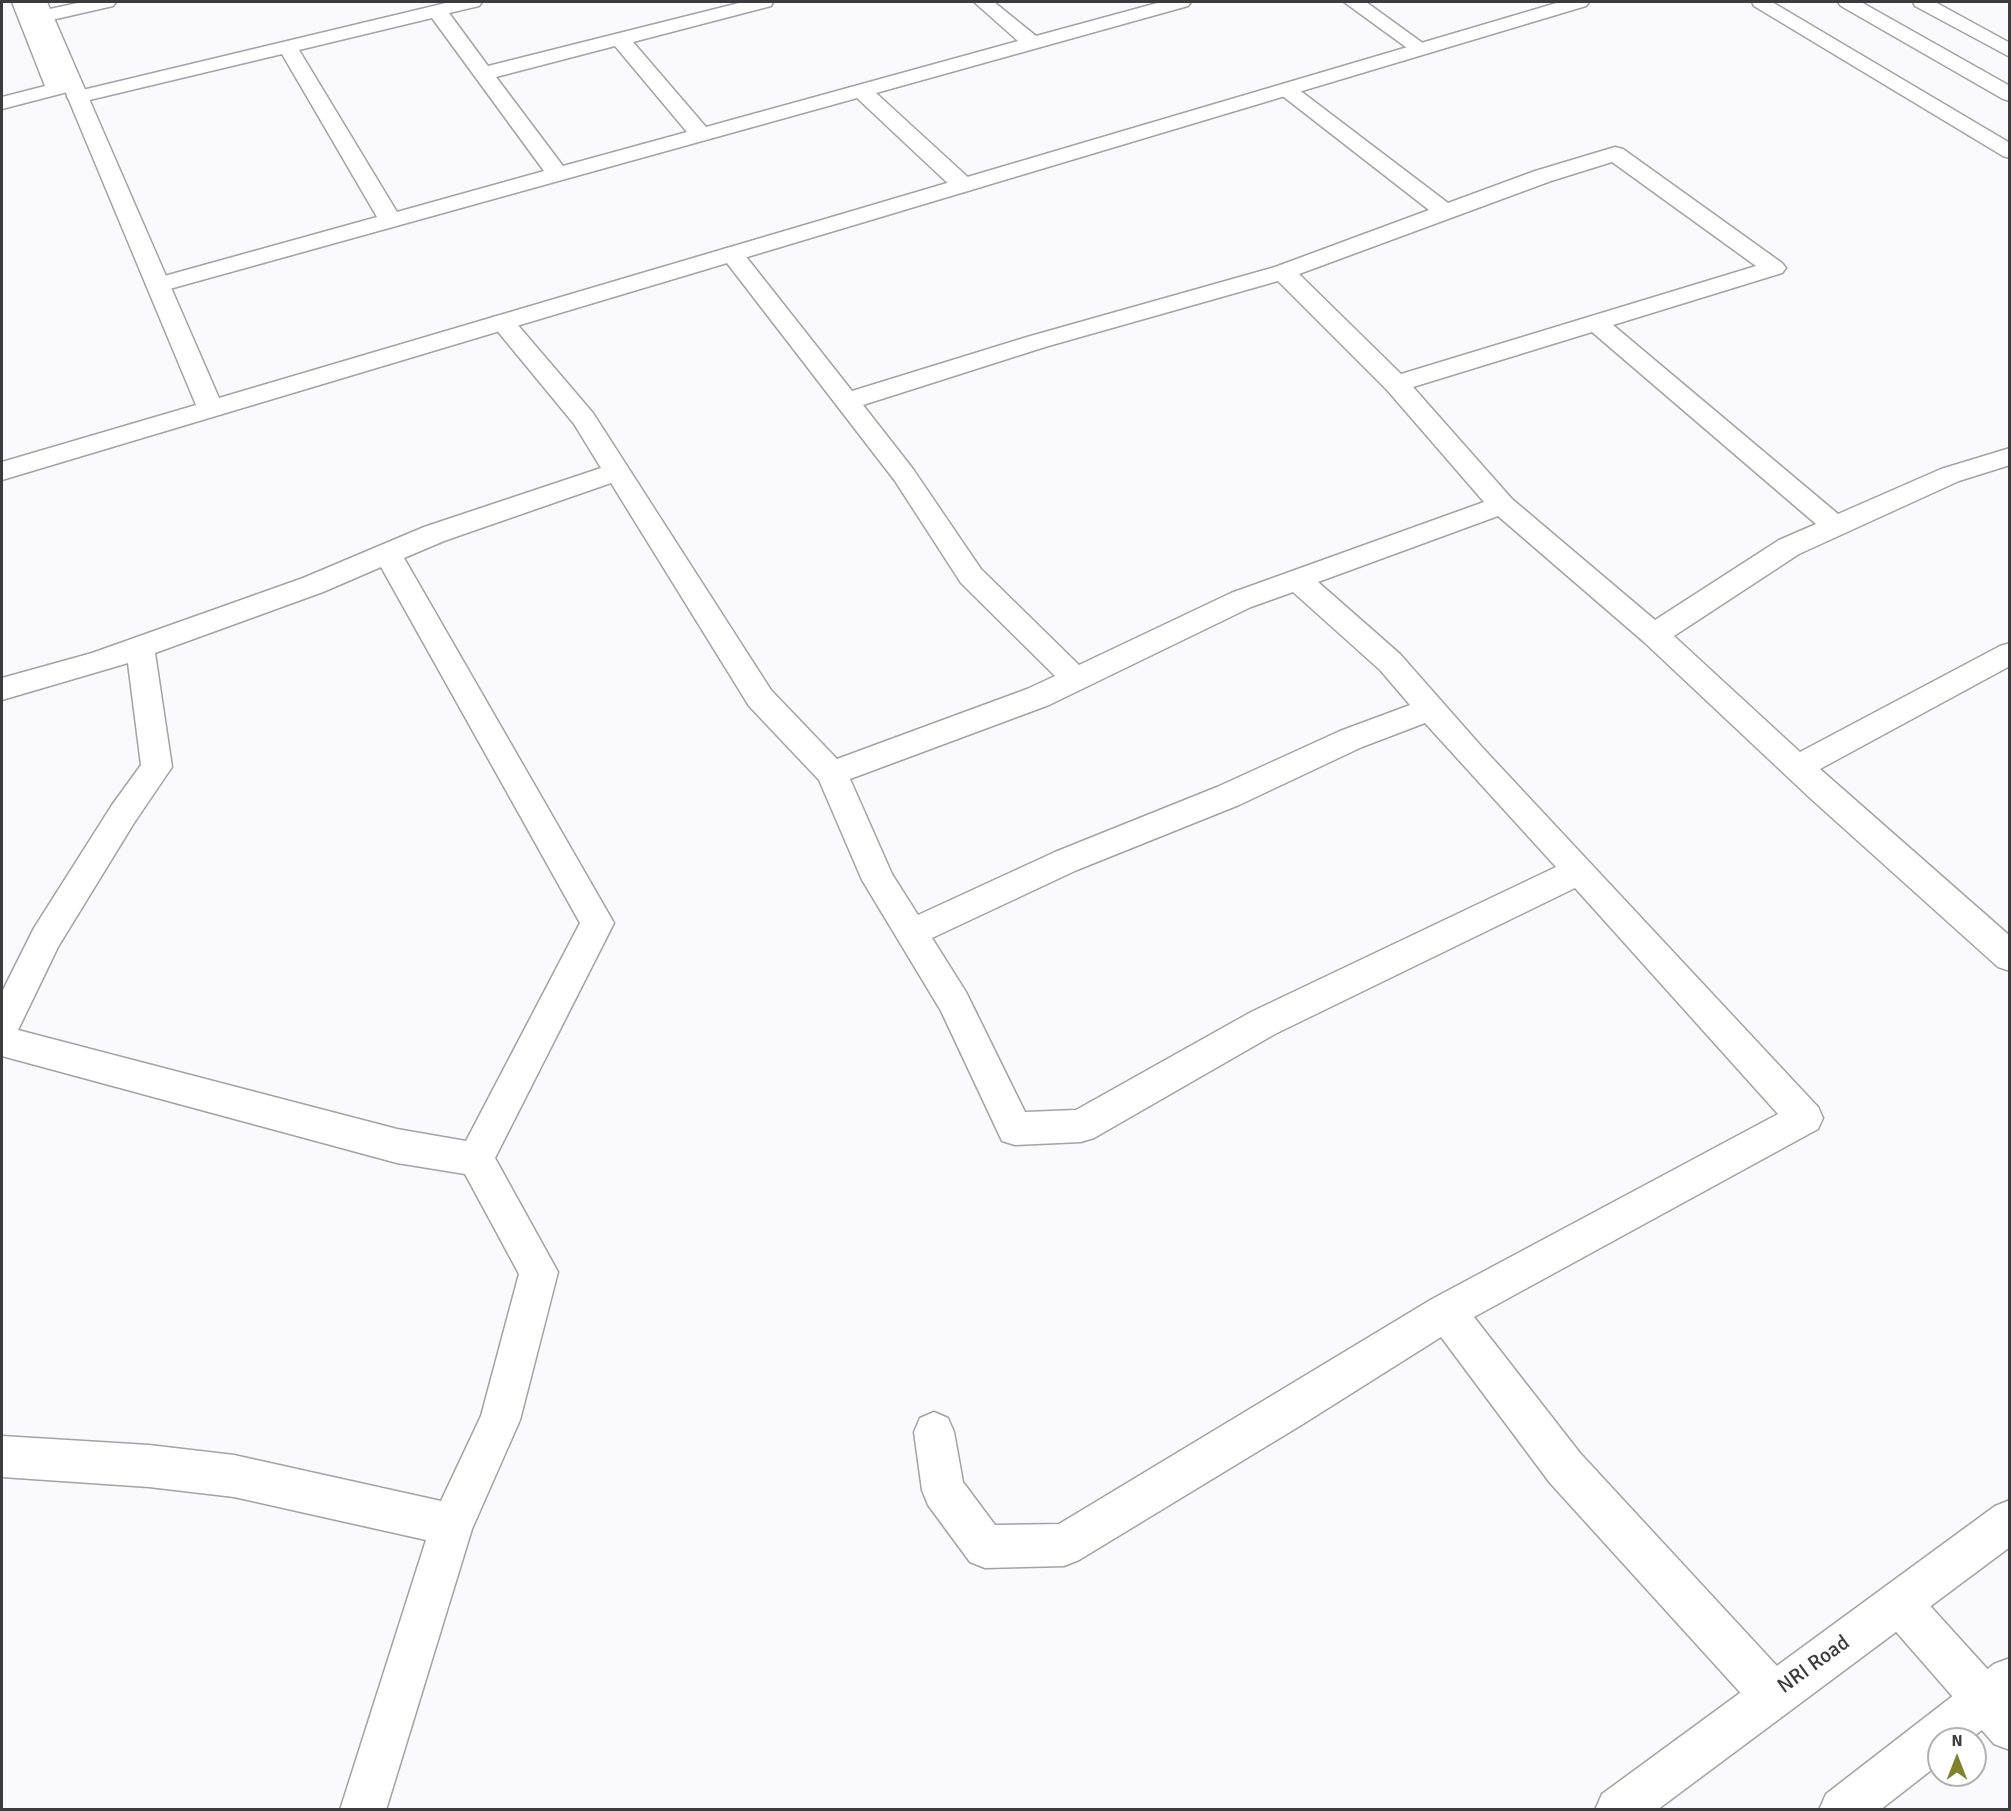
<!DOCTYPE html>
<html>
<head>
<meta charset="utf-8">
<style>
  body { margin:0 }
  #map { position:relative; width:2011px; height:1811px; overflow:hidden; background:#fafafe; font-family:Signika,sans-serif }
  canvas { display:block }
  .frame { position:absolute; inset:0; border:3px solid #3c3c3f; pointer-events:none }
  .north { position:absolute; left:1927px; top:1727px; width:60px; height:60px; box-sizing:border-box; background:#fff; border:2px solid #b1b1b2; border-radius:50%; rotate:0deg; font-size:16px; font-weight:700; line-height:24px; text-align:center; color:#3c3c3f }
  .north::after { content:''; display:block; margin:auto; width:21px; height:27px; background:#81832c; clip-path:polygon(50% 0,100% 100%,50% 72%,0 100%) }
</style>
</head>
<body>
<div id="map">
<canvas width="2011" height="1811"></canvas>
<div class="frame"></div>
<div class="north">N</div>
</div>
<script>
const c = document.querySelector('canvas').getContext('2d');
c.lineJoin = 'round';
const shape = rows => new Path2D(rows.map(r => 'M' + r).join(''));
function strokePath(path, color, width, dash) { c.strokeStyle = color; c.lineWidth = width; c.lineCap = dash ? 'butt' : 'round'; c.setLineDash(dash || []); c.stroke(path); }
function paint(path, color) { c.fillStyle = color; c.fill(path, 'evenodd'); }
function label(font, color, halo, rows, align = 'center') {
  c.font = font + ' Signika,sans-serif'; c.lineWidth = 4.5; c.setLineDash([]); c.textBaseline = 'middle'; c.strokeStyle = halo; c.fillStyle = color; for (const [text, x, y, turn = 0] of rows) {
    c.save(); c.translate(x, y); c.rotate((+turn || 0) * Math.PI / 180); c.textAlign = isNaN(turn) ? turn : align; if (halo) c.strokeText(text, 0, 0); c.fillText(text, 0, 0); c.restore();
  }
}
const service = shape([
  [12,2,29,2,62,82,72,79,79,81,81,85,79,89,2,109,2,97,45,86,12,2],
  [1752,2,1772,2,2010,143,2010,158,2003,156,1754,6,1752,2]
]);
const minor = shape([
  [82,2,116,2,113,6,43,22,36,20,33,16,36,12,82,2],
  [450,2,482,2,479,6,449,13,488,66,743,2,773,2,771,6,633,42,706,127,1018,41,974,2,994,2,1036,36,1161,2,1191,2,1188,6,876,93,971,180,974,185,971,190,963,192,955,190,857,98,166,290,158,292,150,290,146,285,150,280,377,217,282,54,77,103,70,101,67,97,70,93,450,2],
  [432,18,544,171,397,212,299,50,432,18],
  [615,46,687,132,563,166,496,77,615,46],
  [1344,2,1366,2,1431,49,1428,53,1414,53,1344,2],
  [1287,84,1294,86,1448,203,1535,171,1615,147,1623,149,1782,263,1786,268,1782,273,1613,325,1838,514,1941,469,2010,448,2010,465,1959,481,1799,554,1674,636,1800,752,2000,646,2010,643,2010,666,1820,769,2010,936,2010,971,1998,967,1810,798,1644,642,1498,516,1318,582,1400,654,1481,746,1818,1107,1823,1118,1818,1129,1474,1317,1580,1453,1789,1679,1795,1695,1789,1711,1773,1717,1757,1711,1550,1483,1441,1337,1303,1424,1079,1560,1064,1566,985,1568,970,1562,928,1505,922,1490,914,1432,920,1418,934,1412,948,1418,954,1432,963,1482,995,1525,1059,1524,1432,1299,1778,1114,1575,888,1275,1034,1094,1138,1081,1142,1015,1145,1002,1141,941,1011,862,880,819,780,749,706,611,483,444,541,404,558,614,923,495,1158,558,1272,520,1420,472,1529,386,1810,340,1810,426,1540,234,1497,149,1487,2,1477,2,1436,149,1445,234,1455,441,1501,481,1416,519,1274,465,1174,397,1163,2,1056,2,992,34,928,112,805,141,765,128,663,2,700,2,678,92,653,303,578,424,527,601,468,574,424,490,322,493,317,502,315,511,317,593,413,771,690,837,759,1027,689,1055,676,961,583,895,481,720,254,724,249,732,247,740,249,852,391,1027,337,1275,267,1429,210,1280,94,1277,90,1280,86,1287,84],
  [1612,162,1756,266,1401,374,1299,274,1551,181,1612,162],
  [1278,281,1387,390,1484,502,1231,593,1079,665,981,569,913,469,863,405,1045,347,1278,281],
  [1592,332,1816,524,1779,540,1655,620,1512,499,1413,387,1592,332],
  [381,567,580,923,466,1141,397,1129,18,1030,58,947,134,823,172,767,155,653,323,592,381,567],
  [1293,592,1380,670,1410,705,1340,731,1217,787,1055,852,918,915,892,874,850,779,1049,705,1251,607,1293,592],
  [1425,723,1556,867,1251,1012,1076,1110,1025,1112,966,992,932,938,1077,870,1239,805,1362,747,1425,723],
  [1899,1581,1914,1588,2010,1694,2010,1750,1994,1744,1884,1618,1877,1603,1884,1588,1899,1581]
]);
const tertiary = shape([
  [28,2,47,2,219,398,1560,2,1589,2,1586,6,2,480,2,462,196,405,28,2],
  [1838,2,1861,2,2010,86,2010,101,2003,99,1841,6,1838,2],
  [1913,2,1935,2,2010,43,2010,57,1915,6,1913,2],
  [2010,1500,2010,1547,1657,1810,1595,1810,1602,1794,1995,1506,2010,1500],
  [2010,1658,2010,1709,1970,1739,1939,1739,1939,1764,1880,1810,1819,1810,1826,1794,1994,1664,2010,1658]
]);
const nearStreetnames = [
  ["NRI Road",1814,1665,-36]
];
strokePath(service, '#a2a2a7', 3);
strokePath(minor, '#a2a2a7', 3);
strokePath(tertiary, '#a2a2a7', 3);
paint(service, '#fff');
paint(minor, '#fff');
paint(tertiary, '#fff');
label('21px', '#3c3c3f', '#fff', nearStreetnames);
</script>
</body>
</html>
